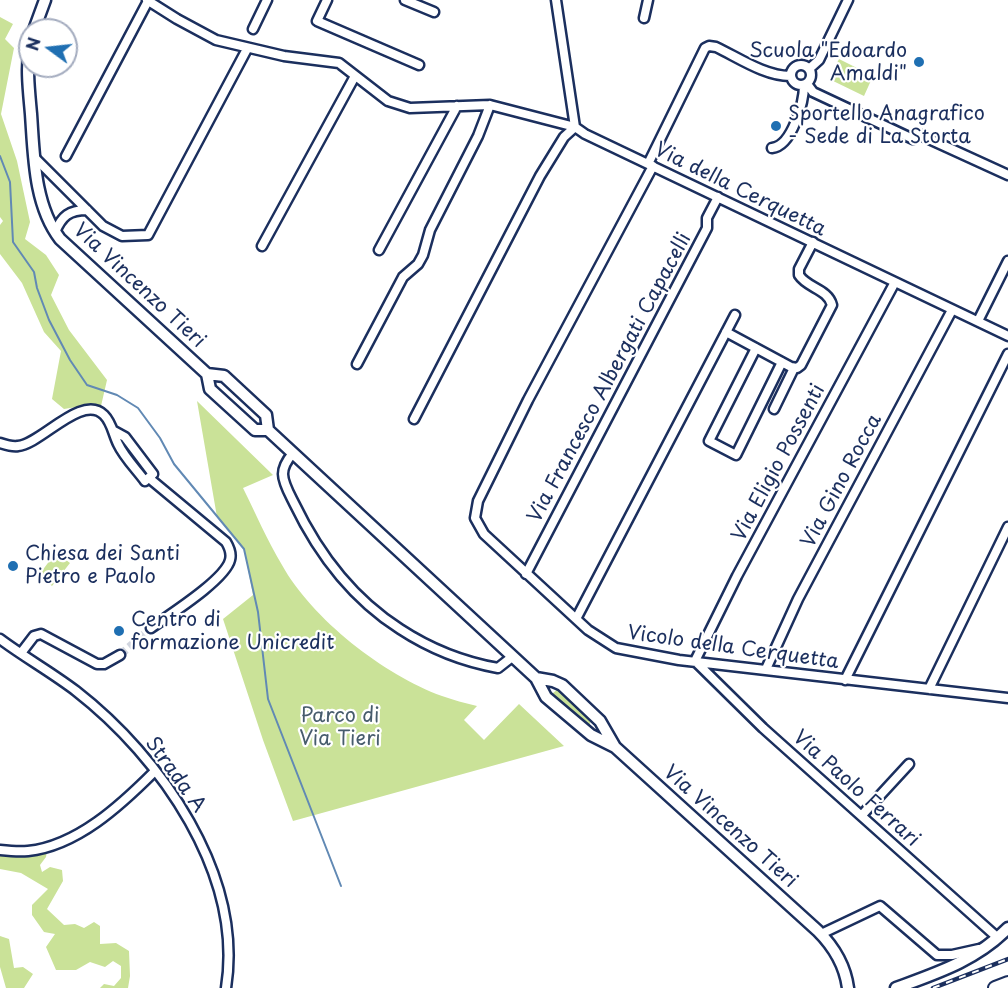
<!DOCTYPE html>
<style>
body{margin:0}
#map{position:relative;width:1008px;height:988px;overflow:hidden;background:#fff;font-family:"Playpen Sans",sans-serif}
canvas{display:block}
.north{position:absolute;left:18px;top:18px;width:60px;height:60px;box-sizing:border-box;background:#fff;border:2px solid #a4acbf;border-radius:50%;rotate:285deg;font-size:16px;font-weight:700;line-height:24px;text-align:center;color:#1b2f5e}
.north::after{content:'';display:block;margin:auto;width:21px;height:27px;background:#1f6fb2;clip-path:polygon(50% 0,100% 100%,50% 72%,0 100%)}
</style>
<div id="map">
<canvas width="1008" height="988"></canvas>
<div class="north">N</div>
</div>
<script>
const c = document.querySelector('canvas').getContext('2d');
c.lineJoin = 'round';
function fillPath(path, color) {
  c.fillStyle = color;
  c.fill(path, 'evenodd');
}
function strokePath(path, color, width, dash) {
  c.strokeStyle = color;
  c.lineWidth = width;
  c.lineCap = dash ? 'butt' : 'round';
  c.setLineDash(dash || []);
  c.stroke(path);
}
function write(font, color, halo, rows, align = 'center') {
  c.font = font + ' "Playpen Sans",sans-serif';
  c.lineWidth = 4.5;
  c.setLineDash([]);
  c.textBaseline = 'middle';
  c.strokeStyle = halo;
  c.fillStyle = color;
  for (const [text, x, y, turn = 0] of rows) {
    c.save();
    c.translate(x, y);
    c.rotate((+turn || 0) * Math.PI / 180);
    c.textAlign = isNaN(turn) ? turn : align;
    if (halo) c.strokeText(text, 0, 0);
    c.fillText(text, 0, 0);
    c.restore();
  }
}
fillPath(new Path2D(`
 M0,17L13,24L5,39L14,48L1,114L17,161L30,222L25,239L46,255L59,275L51,295L69,330L107,380L101,406L89,405L64,409L52,399L61,351L44,332L22,283L0,254V225L3,221L0,217Z
 M839,59L873,76L864,96L829,79Z
 M197,401L273,475L243,488C256,514 267,540 282,565C312,619 384,675 442,696C453,700 465,703 477,706L464,720L484,740L519,704L564,746L293,821L263,740L223,619L253,595L244,549L217,517Z
 M56,552L70,563L52,586L39,575Z
 M558,689L591,717L590,724L587,725L554,697L553,693Z
 M47,851L46,857L40,865L42,872L50,867L62,870L63,881L47,909L64,925L75,924L84,928L94,922L100,926V944L116,943L129,951L130,976L128,988H100L104,984L114,986L121,978V966L113,961L105,967L90,962L76,970H56L46,947L55,934L44,932L32,915V905L48,889L21,873L0,869V853L22,857Z
 M0,936L9,939L14,968L23,967L33,974L24,988H6L0,967Z`), '#cae298');
strokePath(new Path2D(`
 M0,156L10,182L13,242L34,272L37,288L49,320L70,360L87,385L117,395L138,408L160,438L174,464L244,549L258,612L268,699L341,886`), '#6189b4', 2);
strokePath(new Path2D(`
 M120,655L151,628`), '#d1d5df', 8, [8, 4]);
const minor = new Path2D(`
 M147,0L177,19L216,40L284,56L339,63L388,101L410,108L490,105L575,127
 M327,0L317,21L419,65
 M405,0L434,12
 M556,0L575,127L585,134L1008,336
 M644,18L648,0
 M253,29L267,0
 M791 75a10 10 0 1 1 20 0a10 10 0 1 1-20 0Z
 M809,69L819,60L848,0
 M807,84L813,92L913,139L916,133L1008,175
 M772,148C792,146 804,102 804,85
 M66,156L148,1
 M34,157L103,226L122,236L148,235L247,49
 M648,164L705,48L709,46L716,47C739,58 765,76 790,76
 M653,166L528,400L478,501L475,518L484,534L588,630L616,648L679,660L1008,698
 M55,232C62,216 69,210 87,210
 M262,246L355,76
 M379,250L457,106
 M978,321L1008,261
 M726,332L791,367L797,368L801,365L832,305C828,289 807,288 799,275V269L813,242
 M756,348L709,441L736,455L782,362
 M357,364L403,277L418,264L423,255L430,230L478,136L490,105
 M774,409L794,368
 M414,419L540,176L564,137L575,127
 M0,443C6,445 12,447 18,446C41,444 82,393 104,415C112,423 113,434 118,444C124,457 136,469 145,481L153,474L125,437L114,431
 M293,453C288,459 283,466 283,474C283,483 290,495 294,503C318,553 353,599 400,629C429,648 464,662 498,668L512,657
 M149,478L226,542C229,547 232,553 230,560C225,580 169,615 151,628
 M526,574L707,228V218L718,197
 M576,619L735,315
 M0,639C24,657 51,672 76,691C161,757 244,875 226,988
 M21,653L34,636L41,634L97,664H104L120,655
 M695,661L737,576L895,282
 M695,661L763,728L998,938
 M766,669L798,599L952,310
 M845,680L1008,354
 M929,689L1008,527
 M862,815L909,764
 M0,850C9,851 19,852 28,851C77,846 121,805 154,772
 M821,934L880,906L937,955H952L979,949`);
const tertiary = new Path2D(`
 M34,30L45,0
 M30,45C26,68 29,91 31,114C34,156 34,205 60,239L207,374L210,389L255,430H268
 M207,374L224,376L266,415L268,430L536,678L546,697L591,735L615,747L818,931C834,947 845,965 848,988
 M536,678L553,681L562,685L600,721L615,747
 M896,988C937,973 977,960 1008,928`);
const secondary = new Path2D(`
 M995,988L1008,983`);
strokePath(minor, '#1b2f5e', 13);
strokePath(tertiary, '#1b2f5e', 15);
strokePath(secondary, '#1b2f5e', 16);
strokePath(minor, '#fff', 8);
strokePath(tertiary, '#fff', 10);
strokePath(secondary, '#fff', 12);
const rail = new Path2D(`
 M933,988L1008,959`);
strokePath(rail, '#1b2f5e', 4.5);
strokePath(rail, '#fff', 2, [7]);
for (const [x, y, r, color] of [
 [919,62,6,"#1f6fb2"],
 [776,126,6,"#1f6fb2"],
 [13,566,6,"#1f6fb2"],
 [119,631,6,"#1f6fb2"]
]) {
  const dot = new Path2D();
  dot.arc(x, y, r, 0, 2 * Math.PI);
  c.fillStyle = color;
  c.fill(dot);
  strokePath(dot, '#fff', 2);
}
write('20px', '#1b2f5e', '#fff', [
 ["Scuola \"Edoardo",907,51,"right"],
 ["Amaldi\"",907,74,"right"],
 ["Sportello Anagrafico",788,114],
 ["- Sede di La Storta",788,137],
 ["Chiesa dei Santi",25,554],
 ["Pietro e Paolo",25,577],
 ["Centro di",131,620],
 ["formazione Unicredit",131,643]
], 'left');
write('20px', '#1b2f5e', '#fff', [
 ["Via della Cerquetta",740,190,26],
 ["Via Vincenzo Tieri",139,286,43],
 ["Via Francesco Albergati Capacelli",610,378,-62],
 ["Via Eligio Possenti",779,463,-62],
 ["Via Gino Rocca",842,481,-62],
 ["Vicolo della Cerquetta",733,648,8],
 ["Strada A",175,775,54],
 ["Via Paolo Ferrari",856,789,42],
 ["Via Vincenzo Tieri",730,827,42]
]);
write('20px', '#475c6c', '#fff', [
 ["Parco di",340,716],
 ["Via Tieri",340,739]
]);
</script>
